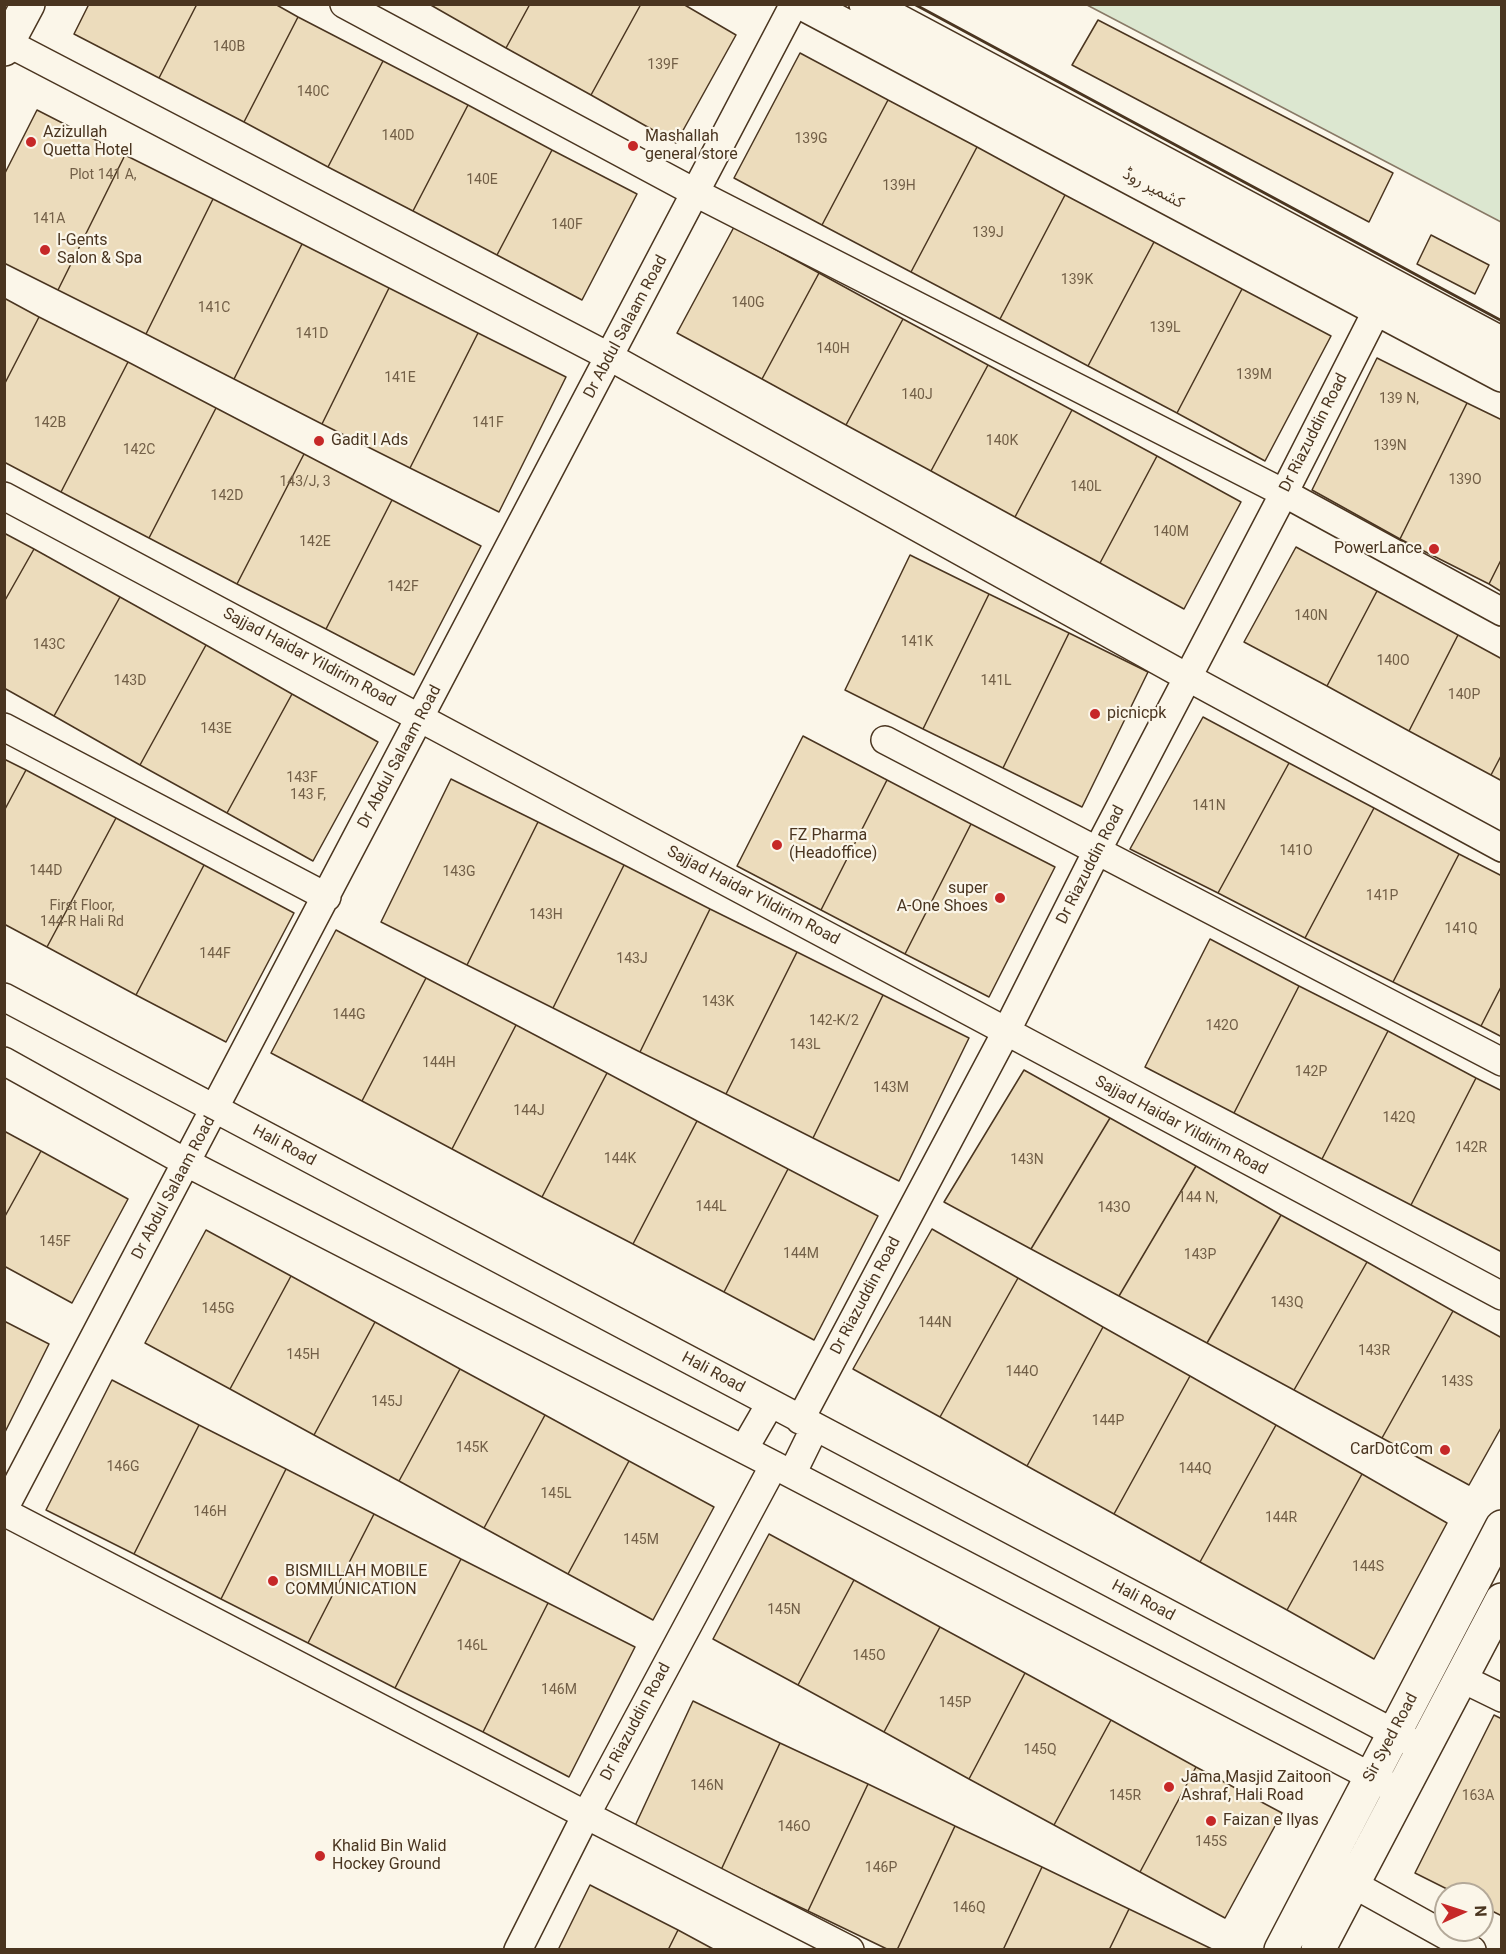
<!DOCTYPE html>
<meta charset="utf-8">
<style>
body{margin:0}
#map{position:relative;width:1506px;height:1954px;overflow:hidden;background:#fbf6e9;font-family:Roboto,sans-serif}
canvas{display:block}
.frame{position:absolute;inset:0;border:6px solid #4a3520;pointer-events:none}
.north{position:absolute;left:1434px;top:1882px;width:60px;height:60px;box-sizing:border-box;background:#fbf6e9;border:2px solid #b4a999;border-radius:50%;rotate:87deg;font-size:16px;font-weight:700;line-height:24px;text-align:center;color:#4a3520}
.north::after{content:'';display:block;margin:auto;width:21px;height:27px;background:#c62828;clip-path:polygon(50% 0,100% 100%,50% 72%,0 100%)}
</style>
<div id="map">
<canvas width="1506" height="1954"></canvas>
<div class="frame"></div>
<div class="north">N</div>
</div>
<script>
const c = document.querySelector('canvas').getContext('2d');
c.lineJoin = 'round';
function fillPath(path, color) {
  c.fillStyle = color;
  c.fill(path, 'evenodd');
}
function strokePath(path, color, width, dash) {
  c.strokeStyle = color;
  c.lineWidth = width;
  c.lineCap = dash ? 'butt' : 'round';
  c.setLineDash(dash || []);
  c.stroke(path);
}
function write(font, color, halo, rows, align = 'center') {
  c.font = font + ' Roboto,"Noto Sans Arabic",sans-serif';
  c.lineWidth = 4.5;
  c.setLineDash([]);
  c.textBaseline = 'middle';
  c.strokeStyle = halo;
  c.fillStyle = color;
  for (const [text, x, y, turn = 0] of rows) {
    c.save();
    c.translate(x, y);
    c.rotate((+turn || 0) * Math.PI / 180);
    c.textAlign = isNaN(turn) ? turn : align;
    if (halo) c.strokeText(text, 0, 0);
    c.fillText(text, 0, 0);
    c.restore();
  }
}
const green = new Path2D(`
 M1087,5H1501V222Z`);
fillPath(green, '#dce7d0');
strokePath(green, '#887966', 1.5);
const building = new Path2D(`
 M89,4H197L159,78L74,34Z
 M197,4H275L298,17L244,122L159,78Z
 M429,4H530L506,48Z
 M530,4H641L591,95L506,48Z
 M641,4H683L736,35L676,143L591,95Z
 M298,17L383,61L328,167L244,122Z
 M1098,20L1393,173L1369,222L1072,65Z
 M800,53L888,100L822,225L734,178Z
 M383,61L468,105L413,211L328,167Z
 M888,100L977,147L911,272L822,225Z
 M468,105L552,150L497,255L413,211Z
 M37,110L125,155L58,290L4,263V175Z
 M977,147L1065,195L1000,319L911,272Z
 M552,150L637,194L582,300L497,255Z
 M125,155L213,199L146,334L58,290Z
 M1065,195L1154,242L1088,366L1000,319Z
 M213,199L302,244L234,379L146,334Z
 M734,227L819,273L762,379L677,333Z
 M1431,235L1489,265L1475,294L1417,264Z
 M1154,242L1242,289L1177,413L1088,366Z
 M302,244L389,288L322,424L234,379Z
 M819,273L903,319L846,425L762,379Z
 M389,288L478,333L410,468L322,424Z
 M1242,289L1331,336L1265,461L1177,413Z
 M4,298L39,317L4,385Z
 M39,317L128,362L61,492L4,462V385Z
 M903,319L988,365L931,471L846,425Z
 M478,333L566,377L499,512L410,468Z
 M1377,358L1467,403L1400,539L1312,490Z
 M128,362L216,408L149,538L61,492Z
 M988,365L1072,410L1015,517L931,471Z
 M1467,403L1502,420V558L1489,584L1400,539Z
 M216,408L304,454L237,584L149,538Z
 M1072,410L1157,456L1100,563L1015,517Z
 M304,454L392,500L326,629L237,584Z
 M1157,456L1241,502L1184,609L1100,563Z
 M392,500L481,546L414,675L326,629Z
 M4,533L34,549L4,602Z
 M1296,547L1377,591L1327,686L1244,642Z
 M34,549L120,597L54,716L4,688V602Z
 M910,555L989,594L923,729L845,690Z
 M1502,558V592L1489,584Z
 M1377,591L1458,635L1409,731L1327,686Z
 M989,594L1069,633L1003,768L923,729Z
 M120,597L206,645L140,765L54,716Z
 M1069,633L1148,672L1082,807L1003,768Z
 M1458,635L1502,659V754L1491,775L1409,731Z
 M206,645L292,694L227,813L140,765Z
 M292,694L378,742L313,861L227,813Z
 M1203,717L1289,763L1218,893L1130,849Z
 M803,736L887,780L821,910L737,866Z
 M1502,754V781L1491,775Z
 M4,759L26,770L4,811Z
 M1289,763L1374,808L1305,938L1218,893Z
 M26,770L116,818L47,947L4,924V811Z
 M451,779L538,822L467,965L381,922Z
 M887,780L971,824L905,954L821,910Z
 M1374,808L1459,854L1393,982L1305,938Z
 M116,818L204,865L136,995L47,947Z
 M538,822L624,865L553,1008L467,965Z
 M971,824L1055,867L989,997L905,954Z
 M1459,854L1502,876V985L1481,1026L1393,982Z
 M204,865L294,913L226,1042L136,995Z
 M624,865L710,909L640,1052L553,1008Z
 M710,909L797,952L726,1094L640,1052Z
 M336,930L426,978L362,1101L271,1053Z
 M1210,939L1299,986L1234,1113L1145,1067Z
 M797,952L883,995L813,1138L726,1094Z
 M426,978L516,1025L452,1149L362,1101Z
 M1502,985V1037L1481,1026Z
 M1299,986L1388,1031L1322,1159L1234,1113Z
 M883,995L969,1038L899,1181L813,1138Z
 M516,1025L607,1073L542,1197L452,1149Z
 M1388,1031L1476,1078L1411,1205L1322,1159Z
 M1024,1070L1110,1118L1031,1249L944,1202Z
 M607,1073L697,1121L633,1244L542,1197Z
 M1476,1078L1502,1091V1248L1500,1251L1411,1205Z
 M1110,1118L1196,1166L1119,1296L1031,1249Z
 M697,1121L788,1169L724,1292L633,1244Z
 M4,1131L41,1151L4,1218Z
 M41,1151L128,1199L72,1303L4,1266V1218Z
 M1196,1166L1281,1215L1207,1343L1119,1296Z
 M788,1169L878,1216L814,1340L724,1292Z
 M1281,1215L1367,1262L1294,1390L1207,1343Z
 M932,1229L1018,1278L940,1417L853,1369Z
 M206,1230L291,1276L230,1389L145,1343Z
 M1367,1262L1453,1311L1382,1438L1294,1390Z
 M291,1276L375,1322L314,1435L230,1389Z
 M1018,1278L1103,1327L1027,1466L940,1417Z
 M1453,1311L1502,1338V1426L1469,1485L1382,1438Z
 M4,1321L49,1344L4,1434Z
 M375,1322L460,1369L399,1481L314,1435Z
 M1103,1327L1190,1376L1114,1514L1027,1466Z
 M460,1369L545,1415L484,1528L399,1481Z
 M1190,1376L1276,1425L1200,1562L1114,1514Z
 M112,1380L199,1425L134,1554L46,1510Z
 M545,1415L629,1461L568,1574L484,1528Z
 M199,1425L286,1469L221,1599L134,1554Z
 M1276,1425L1362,1474L1287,1610L1200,1562Z
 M629,1461L714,1507L653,1620L568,1574Z
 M286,1469L374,1514L308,1643L221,1599Z
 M1362,1474L1447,1523L1374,1659L1287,1610Z
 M374,1514L461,1559L395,1688L308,1643Z
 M769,1534L854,1580L798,1685L713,1639Z
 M461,1559L548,1603L483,1732L395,1688Z
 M854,1580L940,1627L884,1732L798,1685Z
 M548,1603L635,1647L569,1777L483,1732Z
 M940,1627L1025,1673L969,1779L884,1732Z
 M1025,1673L1111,1720L1054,1825L969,1779Z
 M693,1701L780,1743L721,1870L634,1828Z
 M1494,1715L1502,1719V1916L1482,1906V1894H1457L1415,1873Z
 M1111,1720L1196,1767L1140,1872L1054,1825Z
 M780,1743L868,1784L808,1911L721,1870Z
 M1196,1767L1282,1813L1225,1918L1140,1872Z
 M868,1784L955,1826L897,1950H889L808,1911Z
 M955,1826L1042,1867L1003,1950H897Z
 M1042,1867L1129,1909L1109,1950H1003Z
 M590,1885L678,1930L668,1950H558Z
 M1129,1909L1214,1950H1109Z
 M678,1930L715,1950H668Z`);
fillPath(building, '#ecdcbc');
strokePath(building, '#4a3520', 1.5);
const street = new Path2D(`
 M344,4L696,193L1284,493L1502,612
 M8,43L610,357L1187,677L1502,848
 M4,496C504,761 1002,1030 1502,1296
 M4,727L327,897
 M885,740L1502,1062
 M4,997L1411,1742
 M4,1061L187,1163L774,1465L1389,1786
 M800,1420L1006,1032L1097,851L1284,493L1378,308
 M744,1449L770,1404
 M792,1474L815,1427
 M4,1509L794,4
 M4,1512L586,1815L850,1950
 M1461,1678L1502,1698
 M1353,1884L1472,1950
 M518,1950L586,1815L774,1465`);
const secondary = new Path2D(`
 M804,4L1502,375
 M866,4L1502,344
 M4,49L28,4
 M1281,1950L1502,1527
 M1318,1950L1502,1600`);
strokePath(street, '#4a3520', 30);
strokePath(secondary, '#4a3520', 36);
strokePath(street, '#fbf6e9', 27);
strokePath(secondary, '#fbf6e9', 33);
strokePath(new Path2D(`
 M914,4L1502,321`), '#4a3520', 3);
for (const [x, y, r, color] of [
 [31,142,6,"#c62828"],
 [633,146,6,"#c62828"],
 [45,250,6,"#c62828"],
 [319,441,6,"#c62828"],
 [1434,549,6,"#c62828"],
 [1095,714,6,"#c62828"],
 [777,845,6,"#c62828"],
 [1000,898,6,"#c62828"],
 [1445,1450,6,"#c62828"],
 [273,1581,6,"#c62828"],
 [1169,1787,6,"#c62828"],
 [1211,1821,6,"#c62828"],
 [320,1856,6,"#c62828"]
]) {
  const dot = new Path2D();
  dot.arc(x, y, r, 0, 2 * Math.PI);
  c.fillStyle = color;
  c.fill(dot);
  strokePath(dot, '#fbf6e9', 2);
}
write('14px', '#725f47', null, [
 ["140B",229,47],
 ["139F",663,65],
 ["140C",313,92],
 ["140D",398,136],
 ["139G",811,139],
 ["Plot 141 A,",103,175],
 ["140E",482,180],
 ["139H",899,186],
 ["141A",49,219],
 ["140F",567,225],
 ["139J",988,233],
 ["139K",1077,280],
 ["140G",748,303],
 ["141C",214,308],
 ["139L",1165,328],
 ["141D",312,334],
 ["140H",833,349],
 ["139M",1254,375],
 ["141E",400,378],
 ["140J",917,395],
 ["139 N,",1399,399],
 ["142B",50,423],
 ["141F",488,423],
 ["140K",1002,441],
 ["139N",1390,446],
 ["142C",139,450],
 ["139O",1465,480],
 ["143/J, 3",305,482],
 ["140L",1086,487],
 ["142D",227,496],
 ["140M",1171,532],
 ["142E",315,542],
 ["142F",403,587],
 ["140N",1311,616],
 ["141K",917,642],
 ["143C",49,645],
 ["140O",1393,661],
 ["143D",130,681],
 ["141L",996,681],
 ["140P",1464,695],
 ["143E",216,729],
 ["143F",302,778],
 ["143 F,",308,795],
 ["141N",1209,806],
 ["141O",1296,851],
 ["144D",46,871],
 ["143G",459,872],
 ["141P",1382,896],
 ["First Floor,",82,906],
 ["144-R Hali Rd",82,922],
 ["143H",546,915],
 ["141Q",1461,929],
 ["144F",215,954],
 ["143J",632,959],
 ["143K",718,1002],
 ["144G",349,1015],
 ["142-K/2",834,1021],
 ["142O",1222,1026],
 ["143L",805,1045],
 ["144H",439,1063],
 ["142P",1311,1072],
 ["143M",891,1088],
 ["144J",529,1111],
 ["142Q",1399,1118],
 ["142R",1471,1148],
 ["144K",620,1159],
 ["143N",1027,1160],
 ["144 N,",1198,1198],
 ["144L",711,1207],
 ["143O",1114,1208],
 ["145F",55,1242],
 ["144M",801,1254],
 ["143P",1200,1255],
 ["143Q",1287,1303],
 ["145G",218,1309],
 ["144N",935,1323],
 ["143R",1374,1351],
 ["145H",303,1355],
 ["144O",1022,1372],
 ["143S",1457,1382],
 ["145J",387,1402],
 ["144P",1108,1421],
 ["145K",472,1448],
 ["146G",123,1467],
 ["144Q",1195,1469],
 ["145L",556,1494],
 ["146H",210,1512],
 ["144R",1281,1518],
 ["145M",641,1540],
 ["144S",1368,1567],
 ["145N",784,1610],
 ["146L",472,1646],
 ["145O",869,1656],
 ["146M",559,1690],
 ["145P",955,1703],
 ["145Q",1040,1750],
 ["146N",707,1786],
 ["145R",1125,1796],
 ["163A",1478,1796],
 ["146O",794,1827],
 ["145S",1211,1842],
 ["146P",881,1868],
 ["146Q",969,1908]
]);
write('16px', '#4a3520', '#fbf6e9', [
 ["Azizullah",43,133],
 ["Quetta Hotel",43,151],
 ["Mashallah",645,137],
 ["general store",645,155],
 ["I-Gents",57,241],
 ["Salon & Spa",57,259],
 ["Gadit l Ads",331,441],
 ["PowerLance",1422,549,"right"],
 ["picnicpk",1107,714],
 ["FZ Pharma",789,836],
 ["(Headoffice)",789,854],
 ["super",988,889,"right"],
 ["A-One Shoes",988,907,"right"],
 ["CarDotCom",1433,1450,"right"],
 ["BISMILLAH MOBILE",285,1572],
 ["COMMUNICATION",285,1590],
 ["Jama Masjid Zaitoon",1181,1778],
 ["Ashraf, Hali Road",1181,1796],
 ["Faizan e Ilyas",1223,1821],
 ["Khalid Bin Walid",332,1847],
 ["Hockey Ground",332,1865]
], 'left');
write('16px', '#4a3520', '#fbf6e9', [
 ["کشمیر روڈ",1153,189,28],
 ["Dr Abdul Salaam Road",626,327,-62],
 ["Dr Riazuddin Road",1314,433,-63],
 ["Sajjad Haidar Yildirim Road",309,658,28],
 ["Dr Abdul Salaam Road",400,757,-62],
 ["Dr Riazuddin Road",1091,865,-63],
 ["Sajjad Haidar Yildirim Road",753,896,28],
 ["Sajjad Haidar Yildirim Road",1181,1126,28],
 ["Hali Road",284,1146,28],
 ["Dr Abdul Salaam Road",174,1188,-62],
 ["Dr Riazuddin Road",866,1296,-62],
 ["Hali Road",713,1373,28],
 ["Hali Road",1143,1601,28],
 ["Dr Riazuddin Road",636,1722,-62],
 ["Sir Syed Road",1391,1738,-62]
]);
</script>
